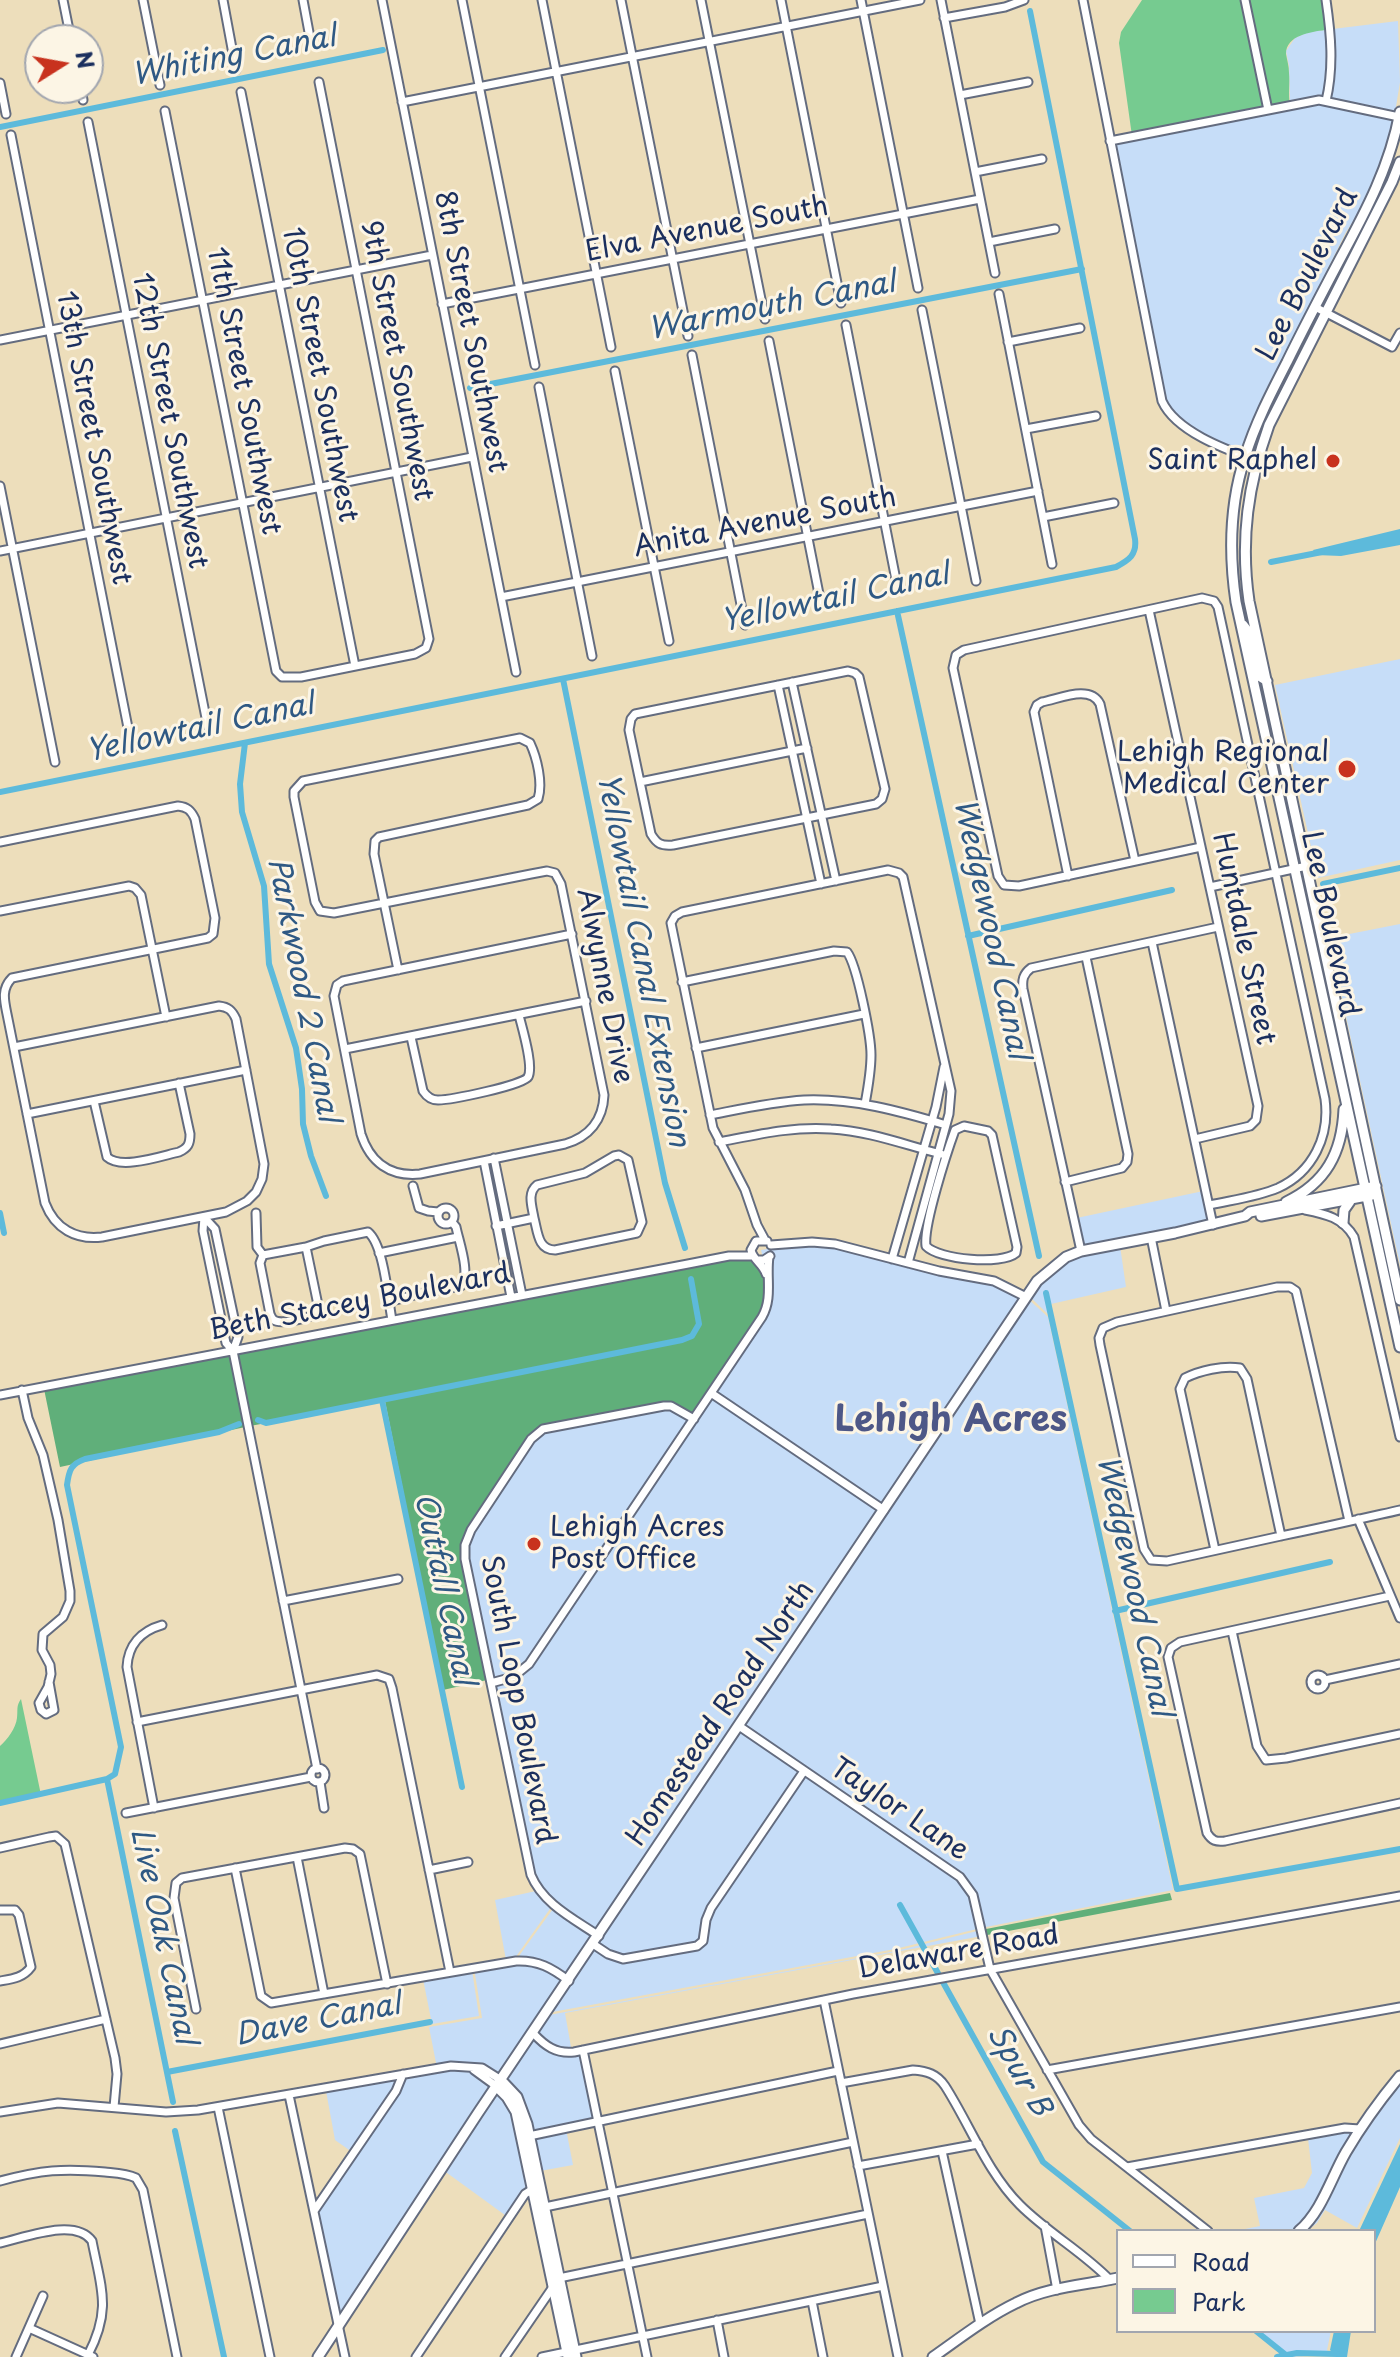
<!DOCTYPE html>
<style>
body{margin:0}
#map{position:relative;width:1400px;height:2357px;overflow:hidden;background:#eddebb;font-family:"Playpen Sans",sans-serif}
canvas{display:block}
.legend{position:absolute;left:1116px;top:2229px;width:260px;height:104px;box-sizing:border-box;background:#fcf5e5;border:2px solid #a2a6af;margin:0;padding:10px 14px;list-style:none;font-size:24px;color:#1b2f5e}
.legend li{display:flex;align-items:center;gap:16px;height:40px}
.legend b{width:40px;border:2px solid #a2a6af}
.north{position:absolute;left:24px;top:24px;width:80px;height:80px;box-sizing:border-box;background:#fcf5e5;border:2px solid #a2a6af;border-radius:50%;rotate:79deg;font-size:22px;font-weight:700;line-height:32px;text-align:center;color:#1b2f5e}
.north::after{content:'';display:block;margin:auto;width:28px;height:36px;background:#c8321e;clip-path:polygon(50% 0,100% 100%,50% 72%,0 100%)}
</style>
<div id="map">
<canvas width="1400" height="2357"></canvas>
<ul class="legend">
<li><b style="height:10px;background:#fff"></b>Road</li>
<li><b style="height:22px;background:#76cb90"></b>Park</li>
</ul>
<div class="north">N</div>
</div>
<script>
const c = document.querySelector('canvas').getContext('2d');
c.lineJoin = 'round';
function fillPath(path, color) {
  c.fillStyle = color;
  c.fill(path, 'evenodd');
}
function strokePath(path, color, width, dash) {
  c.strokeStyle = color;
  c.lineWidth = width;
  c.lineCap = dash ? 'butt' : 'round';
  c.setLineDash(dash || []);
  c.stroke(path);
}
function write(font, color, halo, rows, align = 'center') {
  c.font = font + ' "Playpen Sans",sans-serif';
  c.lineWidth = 6;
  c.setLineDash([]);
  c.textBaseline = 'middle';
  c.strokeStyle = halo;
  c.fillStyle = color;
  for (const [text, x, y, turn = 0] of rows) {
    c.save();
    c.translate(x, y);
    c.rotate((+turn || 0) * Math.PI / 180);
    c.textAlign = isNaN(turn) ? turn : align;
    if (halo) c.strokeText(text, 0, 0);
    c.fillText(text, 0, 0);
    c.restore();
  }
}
fillPath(new Path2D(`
 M1398,21L1400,82L1393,125L1384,156L1360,211L1346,232L1254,418L1239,456L1177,420L1164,406L1110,140L1290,104L1289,66L1286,51L1295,38L1308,32Z
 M1400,659V860L1318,878L1275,685Z
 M1400,924V1265L1329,938Z
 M1208,1190L1215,1221L1080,1248L1072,1219Z
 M812,1242L976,1277L1026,1297L1048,1317L1173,1890L981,1928L895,1949L547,2013L497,2086L507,2097L533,2189L509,2218L443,2170L338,2326L314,2211L403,2074L437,2068L429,2027L482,2018L474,1968L516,1960L555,1906L537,1888L465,1545L537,1433L657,1406L769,1284L761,1250Z
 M1120,1246L1126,1287L1051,1304L1097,1524L1095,1525L1051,1317L1030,1297L1040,1283L1068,1260L1082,1254Z
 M536,1891L552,1906L515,1958L506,1960L495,1900Z
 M981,1930L982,1936L565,2013L572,2053L586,2051L600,2122L566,2129L573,2165L540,2171L520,2096L505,2079L549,2015L896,1951Z
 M472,1970L479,2016L432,2024L423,1979Z
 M399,2078L394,2090L352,2152L335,2140L326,2091Z
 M1400,2081V2138L1357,2228L1325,2210L1317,2223L1307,2231H1303L1363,2130Z
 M1358,2127L1318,2202L1301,2226L1294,2231H1235L1260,2226L1254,2198L1304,2188L1312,2173L1308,2138Z
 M1253,2331H1331L1327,2350L1330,2355L1285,2357Z`), '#c6ddf8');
fillPath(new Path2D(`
 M1142,0H1323L1325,30C1311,32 1286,35 1286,54C1287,60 1289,66 1289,73C1290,84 1288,94 1290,105L1132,136L1119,43L1121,32Z
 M21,1699L41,1795L0,1805V1746C7,1740 16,1728 17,1718C18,1709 16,1706 21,1699Z`), '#76cb90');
fillPath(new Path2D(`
 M730,1259H751L761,1263L766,1284L763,1310L693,1416L672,1404L542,1427L468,1528L462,1544L487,1680L443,1690L385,1401L250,1426L60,1467L44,1389Z
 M1170,1893L1172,1900L982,1936L981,1930Z`), '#60af7a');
fillPath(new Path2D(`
 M1400,529V545L1341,556L1316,555L1313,550Z
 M1400,2144V2187L1374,2246V2231H1359Z
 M1334,2331H1351L1347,2357H1337L1330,2350Z`), '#5dbadb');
strokePath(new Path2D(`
 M0,127L383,50
 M470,388L1082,269
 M1271,562L1322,552
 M897,611L1039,1256
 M563,679L665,1183L685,1248
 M245,743L240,784L242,812L264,886L269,964L296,1048L302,1089L303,1124L311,1156L326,1196
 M0,792L1116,567C1129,560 1137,555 1135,539L1030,11
 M1323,884L1400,868
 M968,936L1172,890
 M0,1213L4,1233
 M1046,1293L1177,1889L1400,1849
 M382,1400L462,1787
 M258,1420L266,1423L682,1340L692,1336L699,1324L691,1279
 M1115,1611L1330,1562
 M107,1779L173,2102
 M0,1803L107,1779L115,1774L121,1747L67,1485C69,1470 71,1464 85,1459L219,1432L239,1424
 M900,1905L1043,2162L1130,2231
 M167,2072L430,2022
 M175,2131L224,2357
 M1256,2331L1286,2355
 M1277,2357L1297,2353L1337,2354`), '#5dbadb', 6);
const minor = new Path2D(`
 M63,0L71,40
 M143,0L160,85
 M223,0L236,70
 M303,0L311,43
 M382,0L516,672
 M462,0L535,365
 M542,0L611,347
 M621,0L688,336
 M701,0L765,319
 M781,0L841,303
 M861,0L918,288
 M941,0L995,273
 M1083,0L1162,401C1176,432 1227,450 1257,461
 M1245,0L1268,110
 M944,18L1005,7L1024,0
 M0,83L6,114
 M81,88L83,100
 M241,92L355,666
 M960,95L1028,82
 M1326,101C1334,67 1331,34 1326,0
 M402,102L920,0
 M165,111L275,666L276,671L282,677H301L415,654L426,648L429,639L319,82
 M88,122L208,728
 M11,135L132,748
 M1110,141L1319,100L1399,117
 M975,172L1042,159
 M989,242L1055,229
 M999,294L1052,564
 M442,304L980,199
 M1315,307L1392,347L1400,333
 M922,310L976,581
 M846,325L897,585
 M0,340L432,255
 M769,341L821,604
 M1008,342L1080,328
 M692,355L745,625
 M615,371L669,641
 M539,387L592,656
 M1026,429L1096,416
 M0,486L55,762
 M1043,517L1114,503
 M0,551L472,457
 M501,597L1038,491
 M1149,610L1258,1106L1256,1120L1250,1126L1195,1139
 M848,671L855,673L859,677L885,789L882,799L876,804L673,845C661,846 657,844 651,834L629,730L631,719L635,714Z
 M792,682L836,881
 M778,685L821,884
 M640,782L807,748
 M0,842L178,806C187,807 191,810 195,819L215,918L213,934L208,938L12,978C0,990 5,1003 8,1019L45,1203C55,1229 76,1240 102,1237L226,1212L247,1201L256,1192L262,1179L264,1164L236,1019C232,1010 228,1007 219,1006L14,1047
 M1201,847L1019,886L1004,885L998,876L953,668L956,655L964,650L1202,598L1214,601L1218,607L1325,1099C1330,1136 1313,1172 1278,1188C1257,1197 1232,1200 1210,1205
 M1068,876L1034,712L1037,705L1042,702C1059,699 1090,684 1100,704L1135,861
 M1210,887L1307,866
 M0,911L129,886L135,888L141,895L166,1017
 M1152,942L1213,1225
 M398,970L374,854L375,841L379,837L528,805L538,799C543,783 537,758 530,743L520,738L303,781L294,791V797L315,902L320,911L334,913L531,874L547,871L555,873L561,884L604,1095C603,1120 589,1137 565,1144L420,1174C390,1177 370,1162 361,1134L334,996L337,985L343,981L572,934
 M682,982L834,951L847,952C857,965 871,1036 871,1055C871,1072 868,1088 865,1104
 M411,1037L423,1091C427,1097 431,1100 438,1100C451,1100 524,1085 528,1077C534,1066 522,1028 519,1015
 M696,1048L864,1014
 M345,1049L586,1001
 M94,1101L107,1157C121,1170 161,1156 179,1152C188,1148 190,1144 190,1134L179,1083
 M27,1114L246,1070
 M710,1115C741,1109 772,1102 804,1100C852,1098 900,1111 946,1125
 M964,1126L988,1131L992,1135L1017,1247L1016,1253C1002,1265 939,1260 926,1246C923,1226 947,1152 955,1130Z
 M719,1142C756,1135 793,1126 831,1129C869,1131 905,1145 941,1154
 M494,1158L522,1295
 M484,1161L511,1297
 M1065,1182L1122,1168L1127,1162L1128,1154L1086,957
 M413,1186L419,1208L428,1211L438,1212
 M438 1216a8 8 0 1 1 16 0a8 8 0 1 1-16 0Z
 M1305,1210C1326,1214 1343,1218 1354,1237L1400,1437
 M256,1213L257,1247L263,1255
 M204,1217L203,1231L226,1343L233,1351L317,1769
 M204,1217L215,1229L238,1337L233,1351
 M496,1226L534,1218C532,1206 527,1193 537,1185L585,1173L614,1156L619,1155L628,1160L642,1222L637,1233L555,1250C538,1250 538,1233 534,1218
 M1151,1237L1166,1311
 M765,1240L757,1225L745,1190L713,1128L671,923L675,916L682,912L888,870L899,873L903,877L951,1091L949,1114L908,1263
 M771,1245L812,1242L835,1244L939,1271L994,1281L1026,1297
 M306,1247L318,1305C317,1308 317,1310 316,1312C312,1318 280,1325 274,1320C272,1319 271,1316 270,1314L260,1263L263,1255L306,1247L324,1241L368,1232C384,1245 388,1299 392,1320
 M1081,1251L1023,989C1022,980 1023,974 1031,968L1218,927
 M379,1253L458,1237
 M892,1259L936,1107L944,1067
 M758,1260H764L770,1256
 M766,1274C763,1264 753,1260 751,1250L756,1241H767
 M388,1302L426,1292L461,1286C471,1274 459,1242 456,1227L452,1222
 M22,1390L28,1418L43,1455L58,1520L70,1591V1601L63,1617L43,1634L42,1650L50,1665L51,1674L48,1687L39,1703L41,1710L46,1714L54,1710L49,1682
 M711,1393L884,1510
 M0,1395L688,1264L729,1256H753
 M1358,1519L1400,1618
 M1349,1521L1296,1291L1290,1287H1277L1117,1322L1103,1328L1099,1338L1100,1345L1144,1549L1151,1560L1167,1561L1281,1536C1321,1528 1360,1519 1400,1510
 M1215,1550L1180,1389L1185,1378C1199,1371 1223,1365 1240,1368L1247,1379L1281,1536
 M1390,1596L1180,1642L1171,1648L1168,1657L1207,1833C1212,1841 1216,1842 1225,1841L1400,1803
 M283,1601L398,1579
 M1232,1631L1257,1746L1266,1760L1286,1758L1400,1734
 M1311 1682a7 7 0 1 1 14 0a7 7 0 1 1-14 0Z
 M1325,1680L1400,1664
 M491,1683L513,1677L529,1664L762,1317C773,1298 766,1278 769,1257
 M137,1722L377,1675L389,1679L392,1688L450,1972
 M739,1726L960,1877L973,1895L990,1969L1079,2125L1091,2139L1208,2231
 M311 1775a7 7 0 1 1 14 0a7 7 0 1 1-14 0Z
 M320,1782L324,1808
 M154,1808L127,1667C128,1645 141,1631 162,1625
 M126,1813L311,1777
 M0,1848L49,1837L56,1836L65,1844L115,2058L117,2074L114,2107
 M297,1857L324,1994
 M235,1868L261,1996L271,2003L516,1961C538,1960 552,1968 569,1981
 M429,1870L468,1862
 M0,1910H15L19,1915L31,1967C23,1978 12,1979 0,1981
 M599,1936C574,1919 543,1904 531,1875L465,1559V1545L471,1530L531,1439L543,1429L664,1406H671L694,1419
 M593,1944L608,1954L623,1959L697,1946L703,1941L706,1920L711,1908L804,1771
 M824,2000L898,2357
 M196,2009L174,1898L176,1883L182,1878L345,1848L353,1849L360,1854L387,1984
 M533,2033C545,2046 556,2054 574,2052L853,1994L1400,1896
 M0,2044L106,2019
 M583,2050L647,2357
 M474,2070L496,2086
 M1047,2070L1400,2007
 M841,2083L913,2070C927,2071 937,2074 945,2086C970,2125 987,2172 1020,2205C1048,2233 1083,2252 1110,2280
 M289,2095L345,2357
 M218,2107L270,2357
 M0,2112L58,2103L166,2112L198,2110L451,2066L482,2068L501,2080
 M529,2136L838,2071
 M942,2151L980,2324
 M858,2166L978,2144
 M1127,2167L1345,2128L1360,2129
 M0,2181C41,2170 63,2168 105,2172C116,2173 126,2173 136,2178L143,2190L177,2357
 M545,2207L853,2142
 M314,2211L396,2091L403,2074
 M1045,2226L1057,2290
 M0,2243C24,2238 75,2217 92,2241C101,2288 112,2309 88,2355
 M559,2278L868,2214
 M812,2301L823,2357
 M717,2320L724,2357
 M29,2328L93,2357
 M16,2357L43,2296
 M416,2357L525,2194L533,2189
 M505,2357L553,2287
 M542,2357L883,2286`);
const major = new Path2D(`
 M1400,112C1390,166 1366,211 1340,259C1322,293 1304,327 1287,362C1271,393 1255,424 1245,457C1230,503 1229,555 1236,602L1400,1347
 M1400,162L1392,182L1269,425C1248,484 1240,539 1249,601L1400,1300
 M1243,625L1249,633L1259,676L1267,681
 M1286,1202C1326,1183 1342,1153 1344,1109
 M1261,1216L1372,1195
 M1343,1223L1344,1210L1351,1200
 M501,2080L517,2097L527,2124L576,2357
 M496,2086L507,2097L516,2112L568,2357
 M1299,2231C1322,2211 1331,2178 1346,2152C1362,2125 1380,2100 1400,2076
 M318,2357L478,2113L1037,1281L1066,1257L1081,1251L1175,1233L1245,1216L1250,1212L1376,1186
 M933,2357C960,2338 987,2317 1016,2303C1046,2287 1085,2285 1118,2278`);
strokePath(minor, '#646c7f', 11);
strokePath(major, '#646c7f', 13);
strokePath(minor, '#fff', 7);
strokePath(major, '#fff', 9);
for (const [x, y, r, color] of [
 [1333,461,8,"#c8321e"],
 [1347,769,10,"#c8321e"],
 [534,1544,8,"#c8321e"]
]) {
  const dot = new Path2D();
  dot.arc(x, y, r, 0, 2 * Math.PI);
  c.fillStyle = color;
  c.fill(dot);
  strokePath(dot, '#fcf5e5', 3);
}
write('28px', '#1b2f5e', '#fcf5e5', [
 ["Elva Avenue South",707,230,-11],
 ["Lee Boulevard",1308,275,-63],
 ["8th Street Southwest",470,332,79],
 ["9th Street Southwest",396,361,79],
 ["10th Street Southwest",319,375,79],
 ["11th Street Southwest",243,391,79],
 ["12th Street Southwest",169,421,79],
 ["13th Street Southwest",93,438,79],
 ["Anita Avenue South",765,523,-11],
 ["Lee Boulevard",1329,924,78],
 ["Huntdale Street",1243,939,78],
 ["Alwynne Drive",604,986,79],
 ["Beth Stacey Boulevard",360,1303,-11],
 ["South Loop Boulevard",517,1700,79],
 ["Homestead Road North",721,1714,-56],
 ["Taylor Lane",899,1810,34],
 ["Delaware Road",959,1953,-10]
]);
write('28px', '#1b2f5e', '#fcf5e5', [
 ["Saint Raphel",1317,461],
 ["Lehigh Regional",1329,753],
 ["Medical Center",1329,785],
 ["Lehigh Acres",550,1528,"left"],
 ["Post Office",550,1560,"left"]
], 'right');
write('italic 30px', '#2f5984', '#fcf5e5', [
 ["Whiting Canal",234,57,-11],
 ["Warmouth Canal",772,307,-11],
 ["Yellowtail Canal",835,599,-12],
 ["Yellowtail Canal",200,729,-12],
 ["Wedgewood Canal",990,929,78],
 ["Yellowtail Canal Extension",642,960,79],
 ["Parkwood 2 Canal",302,990,79],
 ["Wedgewood Canal",1133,1586,78],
 ["Outfall Canal",443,1589,78],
 ["Live Oak Canal",162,1936,78],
 ["Dave Canal",318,2021,-11],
 ["Spur B",1018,2071,61]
]);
write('bold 36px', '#4d5787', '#fcf5e5', [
 ["Lehigh Acres",951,1421]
]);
</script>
